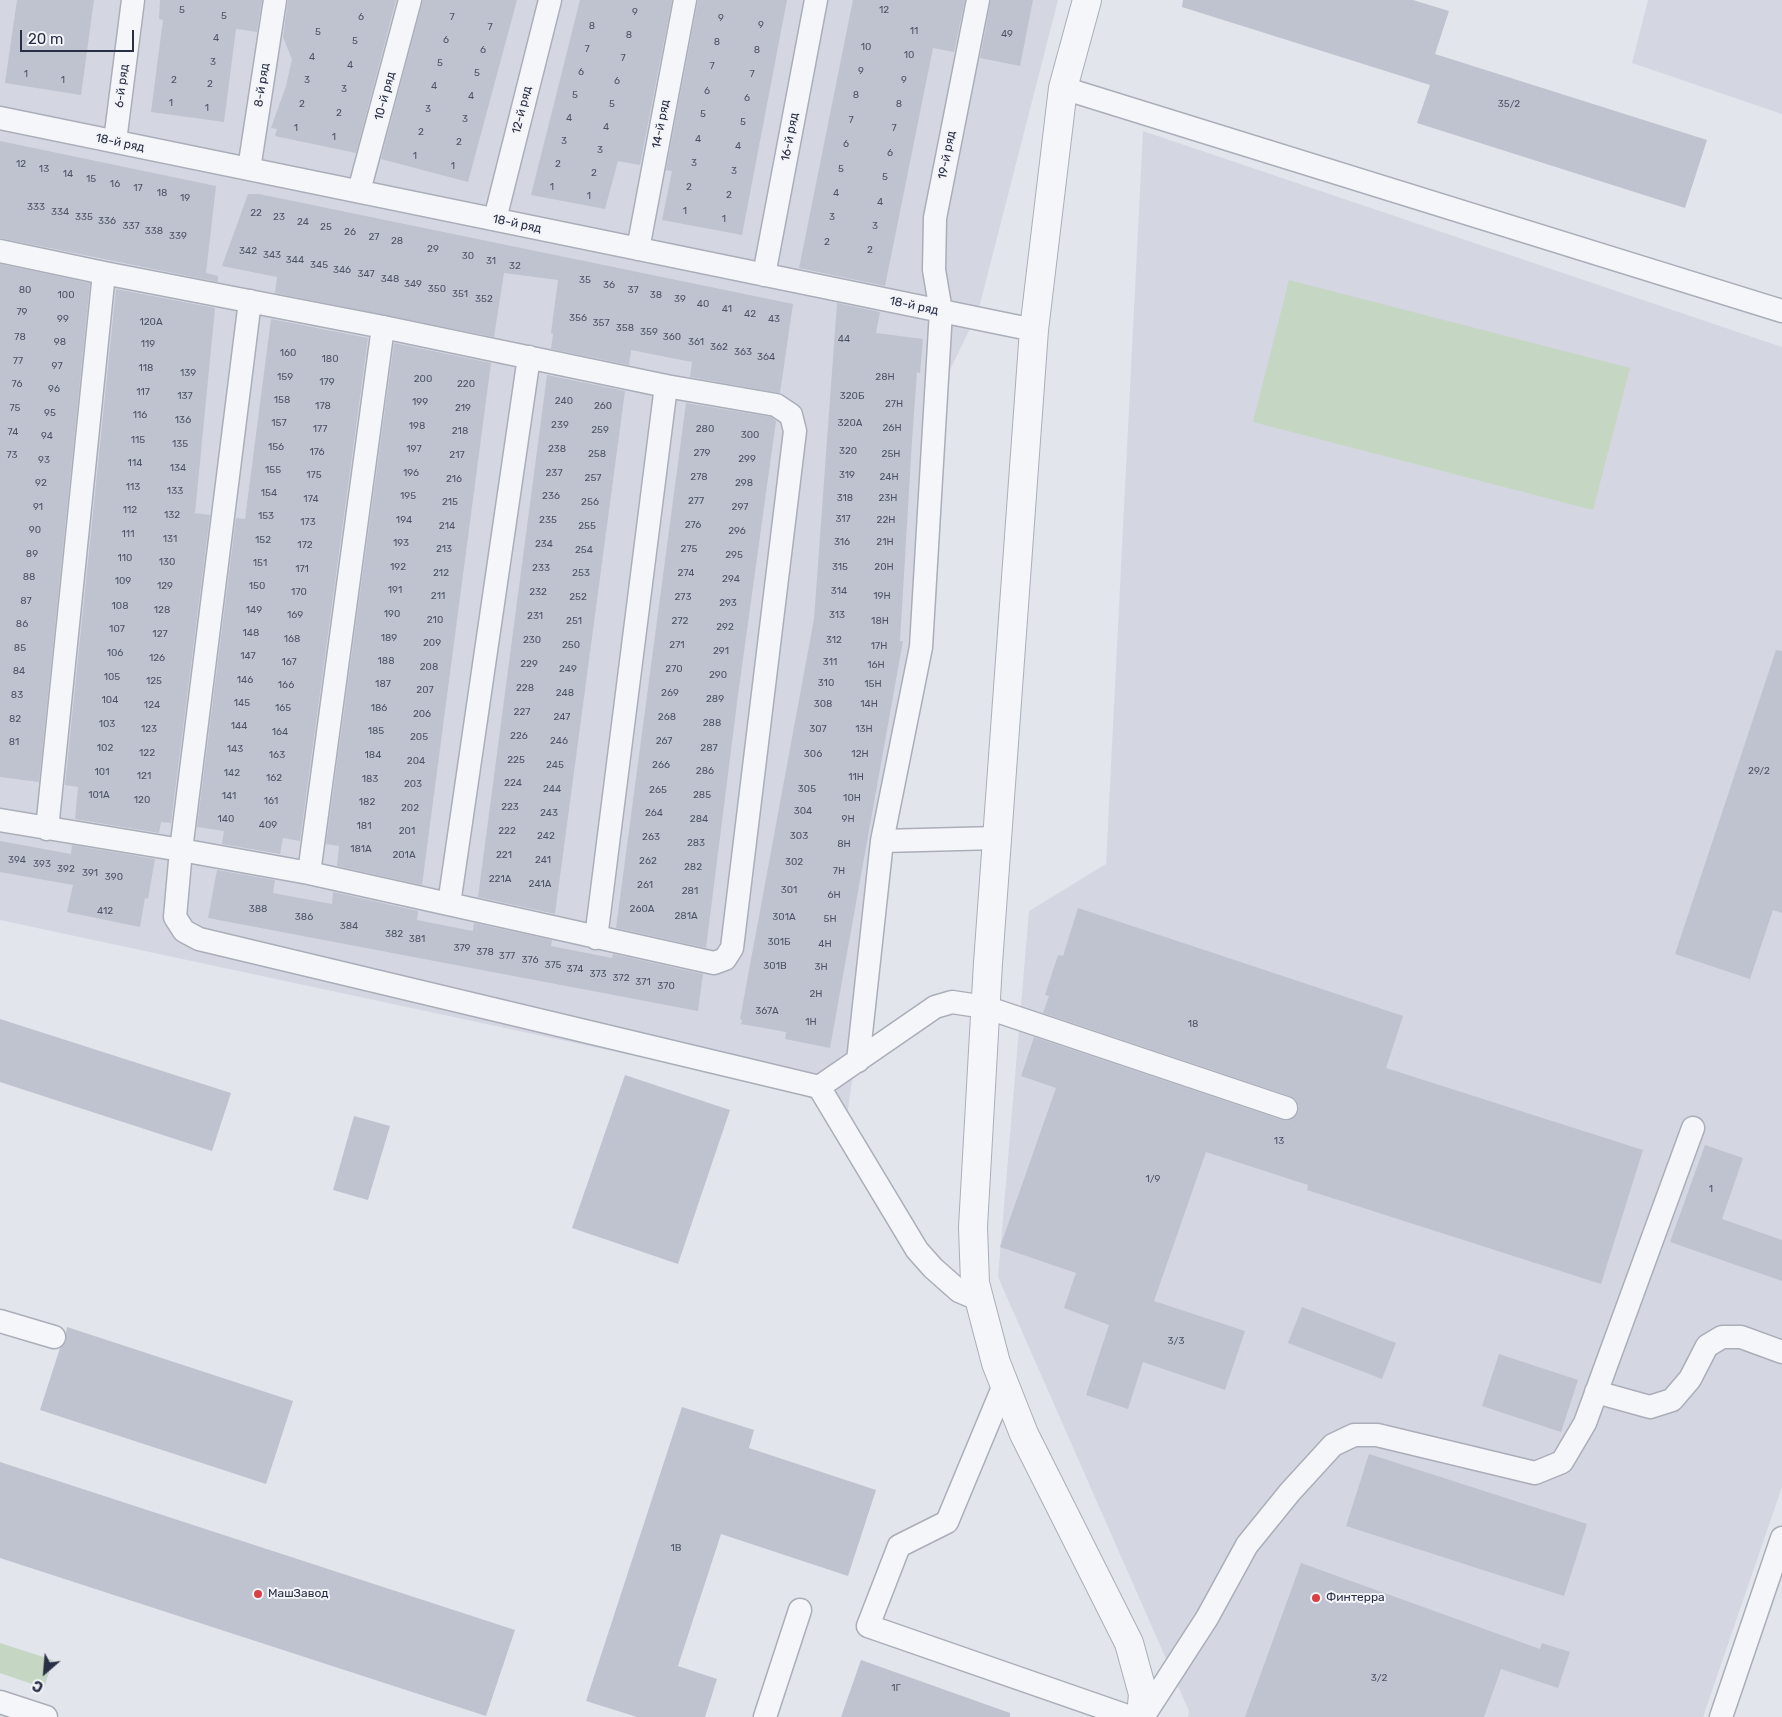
<!DOCTYPE html>
<meta charset="utf-8">
<style>
body{margin:0}
#map{position:relative;width:1782px;height:1717px;overflow:hidden;background:#e2e5eb;font-family:Rubik,sans-serif}
canvas{display:block}
.north{position:absolute;left:20px;top:1647px;width:50px;height:50px;-webkit-text-stroke:4px #f2f4f8;paint-order:stroke;rotate:207deg;font-size:14px;font-weight:700;line-height:20px;text-align:center;color:#292f45}
.north::after{content:'';display:block;margin:auto;width:18px;height:22px;background:#292f45;clip-path:polygon(50% 0,100% 100%,50% 72%,0 100%)}
.scale{position:absolute;left:20px;top:30px;width:114px;height:22px;box-sizing:border-box;border:2px solid #292f45;border-top:0;padding-left:6px;font-size:15px;line-height:18px;white-space:nowrap;color:#292f45;-webkit-text-stroke:4px #f2f4f8;paint-order:stroke}
</style>
<div id="map">
<canvas width="1782" height="1717"></canvas>
<div class="north">С</div>
<div class="scale">20 m</div>
</div>
<script>
const c = document.querySelector('canvas').getContext('2d');
c.lineJoin = 'round';
function fillPath(path, color) {
  c.fillStyle = color;
  c.fill(path, 'evenodd');
}
function strokePath(path, color, width, dash) {
  c.strokeStyle = color;
  c.lineWidth = width;
  c.lineCap = dash ? 'butt' : 'round';
  c.setLineDash(dash || []);
  c.stroke(path);
}
function write(font, color, halo, rows, align = 'center') {
  c.font = font + ' Rubik,sans-serif';
  c.lineWidth = 4;
  c.setLineDash([]);
  c.textBaseline = 'middle';
  c.strokeStyle = halo;
  c.fillStyle = color;
  for (const [text, x, y, turn = 0] of rows) {
    c.save();
    c.translate(x, y);
    c.rotate((+turn || 0) * Math.PI / 180);
    c.textAlign = isNaN(turn) ? turn : align;
    if (halo) c.strokeText(text, 0, 0);
    c.fillText(text, 0, 0);
    c.restore();
  }
}
fillPath(new Path2D(`
 M0,0H1058L978,312L949,372L848,1110L762,1083L0,920Z
 M1648,0H1782V114L1632,63Z
 M1143,131L1782,347V1487L1703,1717H1188L1189,1711L998,1277L1029,911L1106,864Z`), '#d4d7e1');
fillPath(new Path2D(`
 M1289,280L1630,368L1593,510L1253,422Z
 M0,1643L53,1660L44,1688L0,1673Z`), '#c5d6c3');
fillPath(new Path2D(`
 M17,0H94L81,95L5,83Z
 M160,0H262L257,32L236,29L224,122L151,112L163,20L159,19Z
 M288,0H396L356,153L275,136L277,129L271,128L286,86L292,59L283,37Z
 M423,0H517L468,182L381,159Z
 M580,0H672L640,165L618,161L605,209L531,195Z
 M698,0H787L742,235L662,220L672,171L666,170Z
 M853,0H965L954,52L933,48L885,286L799,268Z
 M991,0H1033L1020,66L980,58Z
 M1183,0H1413L1449,11L1435,54L1707,140L1685,208L1417,123L1430,85L1182,7Z
 M0,141L216,186L206,273L218,276V282L0,238Z
 M248,194H259L793,304L780,393L690,377L692,362L631,350L629,365L551,349L553,334L551,333L558,280L504,273L494,337L275,293L277,277L222,266Z
 M0,264L90,283L39,782L0,777Z
 M116,289L215,308L195,513L210,515L171,823L161,822L159,833L75,819L78,787L65,785Z
 M837,303L880,312L876,333L923,339L920,373L917,372L912,441L900,641H903L830,1048L785,1039L786,1032L741,1024L742,1020L740,1019L814,619Z
 M271,319L368,338L300,841L283,838L280,854L222,844L224,831L197,827L236,518L245,519Z
 M394,343L491,363L422,885L337,866L339,846L326,844Z
 M547,375L625,391L555,914L478,897Z
 M686,403L771,417L776,421L738,695L706,948L616,928Z
 M1776,650L1782,651V913L1773,910L1750,979L1675,954Z
 M0,841L71,854L72,845L155,859L148,899L145,898L140,927L67,912L73,885L0,872Z
 M217,870L275,880L273,893L332,904L333,892L418,911L417,920L473,931L474,923L552,940L551,946L612,958L613,954L703,974L698,1011L208,918Z
 M1078,908L1403,1016L1386,1068L1643,1150L1601,1284L1307,1190L1308,1185L1206,1152L1154,1301L1245,1331L1225,1390L1143,1362L1128,1409L1086,1395L1109,1325L1064,1308L1076,1273L1000,1247L1056,1088L1021,1076L1034,1037L1282,1120L1288,1121L1294,1118L1298,1113L1299,1106L1296,1100L1290,1096L1043,1013L1049,996L1045,995L1058,955L1063,956Z
 M0,1019L231,1093L212,1151L0,1082Z
 M625,1075L730,1110L678,1264L572,1228Z
 M354,1116L390,1126L368,1200L333,1190Z
 M1705,1145L1743,1158L1722,1219L1782,1240V1281L1670,1242Z
 M1302,1307L1396,1343L1382,1379L1288,1343Z
 M67,1327L293,1401L266,1484L40,1410L60,1348L66,1341V1332Z
 M1499,1354L1578,1380L1561,1432L1482,1406Z
 M682,1407L754,1430L749,1448L876,1490L848,1576L721,1534L678,1666L717,1679L705,1717H637L586,1701Z
 M1369,1454L1587,1524L1564,1596L1346,1526Z
 M0,1462L515,1630L486,1716L0,1558Z
 M1301,1563L1540,1649L1542,1643L1570,1652L1558,1688L1501,1669L1484,1717H1245Z
 M861,1660L1010,1713V1717H841Z`), '#bfc3cf');
const lane = new Path2D(`
 M1063,88L1782,311
 M0,118L1034,330
 M115,141L133,0
 M249,169L275,0
 M359,191L410,0
 M495,219L550,0
 M638,249L685,0
 M0,251L104,273L383,327L666,386L776,405L791,415L795,431L732,948L725,959L714,963L309,873L181,850L0,820
 M764,275L816,0
 M250,301L181,850L175,917L184,931L199,939L819,1087L917,1250L933,1268L959,1291L978,1299
 M47,829L104,273
 M882,841L997,838
 M309,873L383,327
 M449,904L529,357
 M596,938L666,386
 M858,1061L882,841L921,647L941,311L934,270L935,218L978,0
 M819,1087L935,1007L952,1002L985,1007L1286,1108
 M0,1321L54,1337
 M1004,1385L947,1522L899,1546L868,1626L1130,1717
 M1596,1392L1650,1407L1672,1400L1690,1379L1707,1346L1722,1337H1741L1782,1352
 M0,1702L46,1717
 M765,1717L800,1610
 M1143,1717L1207,1618L1247,1545L1290,1492L1333,1445L1354,1435H1377L1535,1473L1562,1462L1585,1423L1693,1128
 M1721,1717L1782,1538`);
const street = new Path2D(`
 M1087,0L1063,88L1034,330L988,963L973,1227L975,1283L996,1363L1024,1434L1129,1643L1143,1694L1141,1717`);
strokePath(lane, '#aaaeb9', 25);
strokePath(street, '#aaaeb9', 30);
strokePath(lane, '#f5f6f9', 22);
strokePath(street, '#f5f6f9', 28);
for (const [x, y, r, color] of [
 [258,1594,5,"#d84043"],
 [1316,1598,5,"#d84043"]
]) {
  const dot = new Path2D();
  dot.arc(x, y, r, 0, 2 * Math.PI);
  c.fillStyle = color;
  c.fill(dot);
  strokePath(dot, '#f2f4f8', 2);
}
write('10px', '#4e5468', null, [
 ["5",182,10],
 ["12",884,10],
 ["9",635,12],
 ["5",224,16],
 ["6",361,17],
 ["7",452,17],
 ["9",721,18],
 ["9",761,25],
 ["8",592,26],
 ["7",490,27],
 ["11",914,31],
 ["5",318,32],
 ["49",1007,34],
 ["8",629,35],
 ["4",216,38],
 ["6",446,40],
 ["5",355,41],
 ["8",717,42],
 ["10",866,47],
 ["7",587,49],
 ["6",483,50],
 ["8",757,50],
 ["10",909,55],
 ["4",312,57],
 ["7",623,58],
 ["3",213,62],
 ["5",440,63],
 ["4",350,65],
 ["7",712,66],
 ["9",861,71],
 ["6",581,72],
 ["5",477,73],
 ["1",26,74],
 ["7",752,74],
 ["1",63,80],
 ["2",174,80],
 ["3",307,80],
 ["9",904,80],
 ["6",617,81],
 ["2",210,84],
 ["4",434,86],
 ["3",344,89],
 ["6",707,91],
 ["5",575,95],
 ["8",856,95],
 ["4",471,96],
 ["6",747,98],
 ["1",171,103],
 ["2",302,104],
 ["5",612,104],
 ["8",899,104],
 ["35/2",1509,104],
 ["1",207,108],
 ["3",428,109],
 ["2",339,113],
 ["5",703,114],
 ["4",569,118],
 ["3",465,119],
 ["7",851,120],
 ["5",743,122],
 ["4",606,127],
 ["1",296,128],
 ["7",894,128],
 ["2",421,132],
 ["1",334,137],
 ["4",698,139],
 ["3",564,141],
 ["2",459,142],
 ["6",846,144],
 ["4",738,146],
 ["3",600,150],
 ["6",890,153],
 ["1",415,156],
 ["3",694,163],
 ["12",21,164],
 ["2",558,164],
 ["1",453,166],
 ["13",44,169],
 ["5",841,169],
 ["3",734,171],
 ["2",594,173],
 ["14",68,174],
 ["5",885,177],
 ["15",91,179],
 ["16",115,184],
 ["1",552,187],
 ["2",689,187],
 ["17",138,188],
 ["18",162,193],
 ["4",836,193],
 ["2",729,195],
 ["1",589,196],
 ["19",185,198],
 ["4",880,202],
 ["333",36,207],
 ["1",685,211],
 ["334",60,212],
 ["22",256,213],
 ["335",84,217],
 ["23",279,217],
 ["3",832,217],
 ["1",724,219],
 ["336",107,221],
 ["24",303,222],
 ["337",131,226],
 ["3",875,226],
 ["25",326,227],
 ["338",154,231],
 ["26",350,232],
 ["339",178,236],
 ["27",374,237],
 ["28",397,241],
 ["2",827,242],
 ["29",433,249],
 ["2",870,250],
 ["342",248,251],
 ["343",272,255],
 ["30",468,256],
 ["344",295,260],
 ["31",491,261],
 ["345",319,265],
 ["32",515,266],
 ["346",342,270],
 ["347",366,274],
 ["348",390,279],
 ["35",585,280],
 ["349",413,284],
 ["36",609,285],
 ["350",437,289],
 ["80",25,290],
 ["37",633,290],
 ["351",460,294],
 ["100",66,295],
 ["38",656,295],
 ["352",484,299],
 ["39",680,299],
 ["40",703,304],
 ["41",727,309],
 ["79",22,312],
 ["42",750,314],
 ["356",578,318],
 ["99",63,319],
 ["43",774,319],
 ["120А",151,322],
 ["357",601,323],
 ["358",625,328],
 ["359",649,332],
 ["78",20,337],
 ["360",672,337],
 ["44",844,339],
 ["98",60,342],
 ["361",696,342],
 ["119",148,344],
 ["362",719,347],
 ["363",743,352],
 ["160",288,353],
 ["364",766,357],
 ["180",330,359],
 ["77",18,361],
 ["97",57,366],
 ["118",146,368],
 ["139",188,373],
 ["159",285,377],
 ["28Н",885,377],
 ["200",423,379],
 ["179",327,382],
 ["76",17,384],
 ["220",466,384],
 ["96",54,389],
 ["117",143,392],
 ["137",185,396],
 ["320Б",852,396],
 ["158",282,400],
 ["240",564,401],
 ["199",420,402],
 ["27Н",894,404],
 ["178",323,406],
 ["260",603,406],
 ["75",15,408],
 ["219",463,408],
 ["95",50,413],
 ["116",140,415],
 ["136",183,420],
 ["157",279,423],
 ["320А",850,423],
 ["239",560,425],
 ["198",417,426],
 ["26Н",892,428],
 ["177",320,429],
 ["280",705,429],
 ["259",600,430],
 ["218",460,431],
 ["74",13,432],
 ["300",750,435],
 ["94",47,436],
 ["115",138,440],
 ["135",180,444],
 ["156",276,447],
 ["197",414,449],
 ["238",557,449],
 ["320",848,451],
 ["176",317,452],
 ["279",702,453],
 ["258",597,454],
 ["25Н",891,454],
 ["73",12,455],
 ["217",457,455],
 ["299",747,459],
 ["93",44,460],
 ["114",135,463],
 ["134",178,468],
 ["155",273,470],
 ["196",411,473],
 ["237",554,473],
 ["175",314,475],
 ["319",847,475],
 ["278",699,477],
 ["24Н",889,477],
 ["257",593,478],
 ["216",454,479],
 ["92",41,483],
 ["298",744,483],
 ["113",133,487],
 ["133",175,491],
 ["154",269,493],
 ["195",408,496],
 ["236",551,496],
 ["318",845,498],
 ["23Н",888,498],
 ["174",311,499],
 ["277",696,501],
 ["215",450,502],
 ["256",590,502],
 ["91",38,507],
 ["297",740,507],
 ["112",130,510],
 ["132",172,515],
 ["153",266,516],
 ["317",843,519],
 ["194",404,520],
 ["235",548,520],
 ["22Н",886,520],
 ["173",308,522],
 ["276",693,525],
 ["214",447,526],
 ["255",587,526],
 ["90",35,530],
 ["296",737,531],
 ["111",128,534],
 ["131",170,539],
 ["152",263,540],
 ["316",842,542],
 ["21Н",885,542],
 ["193",401,543],
 ["234",544,544],
 ["172",305,545],
 ["213",444,549],
 ["275",689,549],
 ["254",584,550],
 ["89",32,554],
 ["295",734,555],
 ["110",125,558],
 ["130",167,562],
 ["151",260,563],
 ["192",398,567],
 ["315",840,567],
 ["20Н",884,567],
 ["233",541,568],
 ["171",302,569],
 ["212",441,573],
 ["253",581,573],
 ["274",686,573],
 ["88",29,577],
 ["294",731,579],
 ["109",123,581],
 ["129",165,586],
 ["150",257,586],
 ["191",395,590],
 ["314",839,591],
 ["170",299,592],
 ["232",538,592],
 ["211",438,596],
 ["19Н",882,596],
 ["252",578,597],
 ["273",683,597],
 ["87",26,601],
 ["293",728,603],
 ["108",120,606],
 ["128",162,610],
 ["149",254,610],
 ["190",392,614],
 ["169",295,615],
 ["313",837,615],
 ["231",535,616],
 ["210",435,620],
 ["251",574,621],
 ["272",680,621],
 ["18Н",880,621],
 ["86",22,624],
 ["292",725,627],
 ["107",117,629],
 ["148",251,633],
 ["127",160,634],
 ["189",389,638],
 ["168",292,639],
 ["230",532,640],
 ["312",834,640],
 ["209",432,643],
 ["250",571,645],
 ["271",677,645],
 ["17Н",879,646],
 ["85",20,648],
 ["291",721,651],
 ["106",115,653],
 ["147",248,656],
 ["126",157,658],
 ["188",386,661],
 ["167",289,662],
 ["311",830,662],
 ["229",529,664],
 ["16Н",876,665],
 ["208",429,667],
 ["249",568,669],
 ["270",674,669],
 ["84",19,671],
 ["290",718,675],
 ["105",112,677],
 ["146",245,680],
 ["125",154,681],
 ["310",826,683],
 ["187",383,684],
 ["15Н",873,684],
 ["166",286,685],
 ["228",525,688],
 ["207",425,690],
 ["248",565,693],
 ["269",670,693],
 ["83",17,695],
 ["289",715,699],
 ["104",110,700],
 ["145",242,703],
 ["308",823,704],
 ["14Н",869,704],
 ["124",152,705],
 ["165",283,708],
 ["186",379,708],
 ["227",522,712],
 ["206",422,714],
 ["247",562,717],
 ["268",667,717],
 ["82",15,719],
 ["288",712,723],
 ["103",107,724],
 ["144",239,726],
 ["123",149,729],
 ["307",818,729],
 ["13Н",864,729],
 ["185",376,731],
 ["164",280,732],
 ["226",519,736],
 ["205",419,737],
 ["246",559,741],
 ["267",664,741],
 ["81",14,742],
 ["102",105,748],
 ["287",709,748],
 ["143",235,749],
 ["122",147,753],
 ["306",813,754],
 ["12Н",860,754],
 ["163",277,755],
 ["184",373,755],
 ["225",516,760],
 ["204",416,761],
 ["245",555,765],
 ["266",661,765],
 ["286",705,771],
 ["29/2",1759,771],
 ["101",102,772],
 ["142",232,773],
 ["121",144,776],
 ["11Н",856,777],
 ["162",274,778],
 ["183",370,779],
 ["224",513,783],
 ["203",413,784],
 ["244",552,789],
 ["305",807,789],
 ["265",658,790],
 ["101А",99,795],
 ["285",702,795],
 ["141",229,796],
 ["10Н",852,798],
 ["120",142,800],
 ["161",271,801],
 ["182",367,802],
 ["223",510,807],
 ["202",410,808],
 ["304",803,811],
 ["243",549,813],
 ["264",654,813],
 ["140",226,819],
 ["284",699,819],
 ["9Н",848,819],
 ["409",268,825],
 ["181",364,826],
 ["201",407,831],
 ["222",507,831],
 ["242",546,836],
 ["303",799,836],
 ["263",651,837],
 ["283",696,843],
 ["8Н",844,844],
 ["181А",361,849],
 ["201А",404,855],
 ["221",504,855],
 ["394",17,860],
 ["241",543,860],
 ["262",648,861],
 ["302",794,862],
 ["393",42,864],
 ["282",693,867],
 ["392",66,869],
 ["7Н",839,871],
 ["391",90,873],
 ["390",114,877],
 ["221А",500,879],
 ["241А",540,884],
 ["261",645,885],
 ["301",789,890],
 ["281",690,891],
 ["6Н",834,895],
 ["388",258,909],
 ["260А",642,909],
 ["412",105,911],
 ["281А",686,916],
 ["386",304,917],
 ["301А",784,917],
 ["5Н",830,919],
 ["384",349,926],
 ["382",394,934],
 ["381",417,939],
 ["301Б",779,942],
 ["4Н",825,944],
 ["379",462,948],
 ["378",485,952],
 ["377",507,956],
 ["376",530,960],
 ["375",553,965],
 ["301В",775,966],
 ["3Н",821,967],
 ["374",575,969],
 ["373",598,974],
 ["372",621,978],
 ["371",643,982],
 ["370",666,986],
 ["2Н",816,994],
 ["367А",767,1011],
 ["1Н",811,1022],
 ["18",1193,1024],
 ["13",1279,1141],
 ["1/9",1153,1179],
 ["1",1711,1189],
 ["3/3",1176,1341],
 ["1В",676,1548],
 ["3/2",1379,1678],
 ["1Г",896,1688]
]);
write('12px', '#292f45', '#f2f4f8', [
 ["8-й ряд",262,85,-81],
 ["6-й ряд",122,86,-83],
 ["10-й ряд",385,96,-75],
 ["12-й ряд",522,110,-76],
 ["14-й ряд",661,124,-79],
 ["16-й ряд",790,137,-79],
 ["18-й ряд",120,143,12],
 ["19-й ряд",947,155,-79],
 ["18-й ряд",517,224,12],
 ["18-й ряд",914,306,12]
]);
write('12px', '#292f45', '#f2f4f8', [
 ["МашЗавод",268,1594],
 ["Финтерра",1326,1598]
], 'left');
</script>
